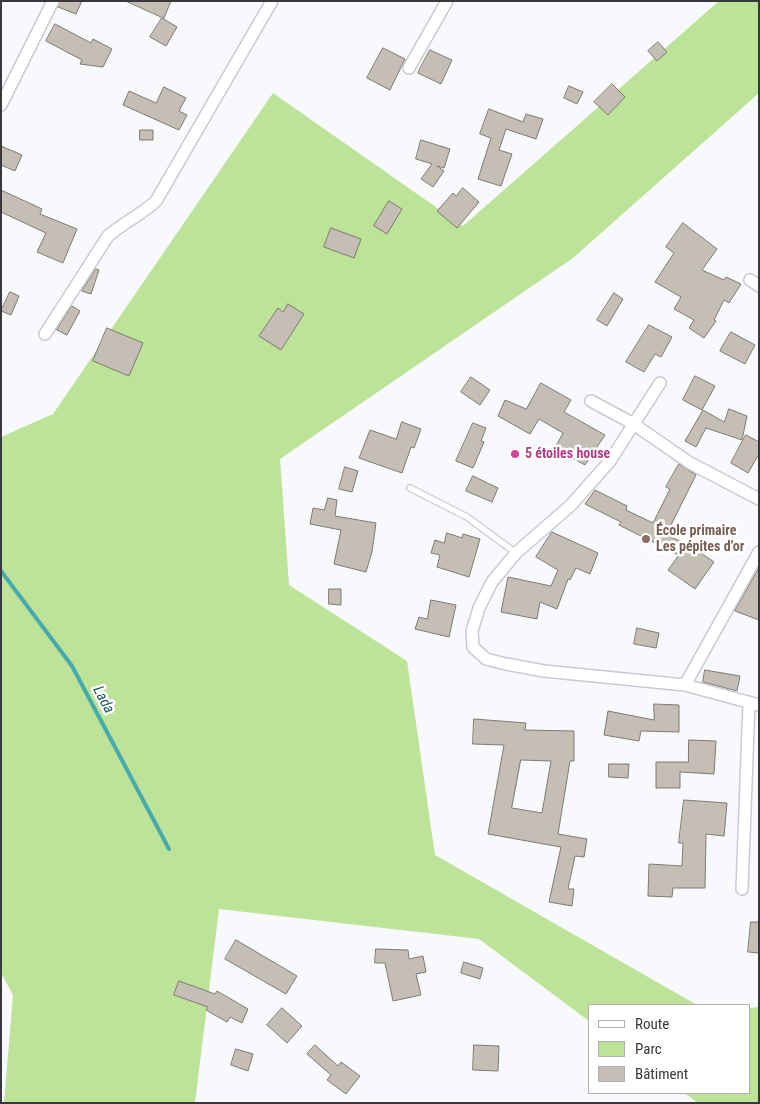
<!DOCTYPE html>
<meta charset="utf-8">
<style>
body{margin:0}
#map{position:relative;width:760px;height:1104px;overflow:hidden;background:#f8f9fd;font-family:"Roboto Condensed",sans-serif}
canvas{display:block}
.frame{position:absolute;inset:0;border:2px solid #38383d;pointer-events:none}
.legend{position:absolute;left:588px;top:1004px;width:162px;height:90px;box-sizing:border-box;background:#fff;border:1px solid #afafb1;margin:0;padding:6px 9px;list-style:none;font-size:15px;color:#38383d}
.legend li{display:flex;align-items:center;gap:10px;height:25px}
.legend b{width:25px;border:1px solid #afafb1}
</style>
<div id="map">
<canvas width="760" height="1104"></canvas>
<div class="frame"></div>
<ul class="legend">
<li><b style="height:6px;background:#fff"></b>Route</li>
<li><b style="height:14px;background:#bde398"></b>Parc</li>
<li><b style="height:14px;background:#c4beb4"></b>Bâtiment</li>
</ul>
</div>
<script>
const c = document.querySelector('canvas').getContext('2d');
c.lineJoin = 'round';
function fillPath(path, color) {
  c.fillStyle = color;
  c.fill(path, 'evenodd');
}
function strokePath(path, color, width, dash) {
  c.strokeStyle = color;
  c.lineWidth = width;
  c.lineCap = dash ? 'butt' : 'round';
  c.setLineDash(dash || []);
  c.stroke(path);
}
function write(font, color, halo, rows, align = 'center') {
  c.font = font + ' "Roboto Condensed",sans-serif';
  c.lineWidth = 5;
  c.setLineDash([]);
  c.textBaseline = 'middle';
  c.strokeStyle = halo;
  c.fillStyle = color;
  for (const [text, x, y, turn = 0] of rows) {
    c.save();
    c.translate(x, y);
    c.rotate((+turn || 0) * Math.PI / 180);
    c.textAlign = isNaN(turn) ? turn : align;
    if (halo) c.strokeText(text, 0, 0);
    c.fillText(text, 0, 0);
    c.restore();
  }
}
fillPath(new Path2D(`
 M719,1H759V93L573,258L280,459L289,585L407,661L435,855L697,1005H589V1021L479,939L219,909L195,1103H4L13,995L1,973V437L53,414L273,93L463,226Z
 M759,1007V1103H698L684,1093H749V1008Z`), '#bde398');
strokePath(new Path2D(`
 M1,571L72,666L169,849`), '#49aaac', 4);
const building = new Path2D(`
 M60,1H82L76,14L58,7Z
 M126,1H171L164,18Z
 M162,18L177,27L166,46L150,37Z
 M55,24L91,43L93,39L112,49L103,67L80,64L82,60L46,41Z
 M658,42L667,52L657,61L648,51Z
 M383,48L405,59L390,90L367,78Z
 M430,50L452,60L441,84L418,73Z
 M612,84L625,97L608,115L594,102Z
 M569,86L583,92L577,104L564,98Z
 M164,87L186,98L179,111L187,115L179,130L123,105L129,91L156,103Z
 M489,109L523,122L526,114L543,119L536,139L506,129L499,150L512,154L501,186L478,179L491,138L480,134Z
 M140,130H153V140H140Z
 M421,140L450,149L444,168L437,166L444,171L433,187L421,179L432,164L416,159Z
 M1,146L22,155L15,171L1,165Z
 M463,188L479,202L457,228L437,211L453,193L456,196Z
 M1,190L42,209L40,214L77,229L63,263L37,252L46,233L1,212Z
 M389,201L402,209L387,234L374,226Z
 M683,223L717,249L702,270L724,280L726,277L741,284L729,303L724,300L714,320L716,321L704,338L689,328L694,320L674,309L681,297L655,282L674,253L666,247Z
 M331,228L361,239L354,258L324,247Z
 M96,269L99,270L91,294L82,291Z
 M10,292L19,296L11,315L1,311Z
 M614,293L623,299L607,326L597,320Z
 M288,304L304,314L281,350L259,336L278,308L283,312Z
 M72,306L80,311L67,335L57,330Z
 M649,325L672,337L661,357L655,354L644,372L626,362Z
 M107,328L143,343L129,376L93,361Z
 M731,332L755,345L745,364L720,351Z
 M695,376L715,386L702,410L683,400Z
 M471,377L490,390L480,405L461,392Z
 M541,383L571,400L564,412L605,435L585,465L555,448L563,433L539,419L530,434L498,416L505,400L526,409Z
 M729,409L747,416L742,440L706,428L696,447L685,441L703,410L724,422Z
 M402,422L421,429L414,448L411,447L402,473L359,458L370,430L396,439Z
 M473,423L486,428L481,441L484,442L473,468L456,461Z
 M746,435L759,442V454L748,473L731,463Z
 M679,464L696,475L666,535L689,545L714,562L695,589L668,570L679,555L619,525L621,522L585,504L595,490L627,506L626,510L653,523L670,489L666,487Z
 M345,467L358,471L352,492L339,489Z
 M473,476L498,488L492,502L466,491Z
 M328,498L337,500L335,516L376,523L372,552L366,572L334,564L341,530L310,524L313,508L324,510Z
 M552,532L598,553L590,574L576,568L570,580L568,579L557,609L540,602L537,619L501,612L508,577L551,586L558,570L536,557Z
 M447,533L462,538L463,534L480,539L469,577L437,567L440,555L431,553L435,540L444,543Z
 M759,568V620L735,611Z
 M329,589H341V605L329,604Z
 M431,600L456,605L449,637L415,629L419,617L427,619Z
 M637,628L659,633L656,648L634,644Z
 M705,670L740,676L737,691L703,682Z
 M654,704L679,705V732L641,731L639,741L604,735L608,711L654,720Z
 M474,719L526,723L525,730L574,731V761H570L558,834L587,839L584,857L575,856L568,889H574L572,906L549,902L561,847L488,834L504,745L473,744ZM521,760L551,761L542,813L512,808Z
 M689,740L716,741L714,774L680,772V788H656V762H688Z
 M609,764H629L628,778L609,777Z
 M684,800L727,803L724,836L706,834L705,888H673L672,897L648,896L649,864L682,866L683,843H679Z
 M751,922H759V953L748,952Z
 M236,940L297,976L286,994L225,959Z
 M376,949L408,950L409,959L423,956L426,972L416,974L421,995L393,1001L385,963H375Z
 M464,962L483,968L480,979L461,973Z
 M179,981L215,994L217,991L248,1009L242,1023L230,1017L227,1022L206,1010L208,1007L174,995Z
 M282,1008L302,1026L287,1043L267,1025Z
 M315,1045L338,1066L341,1062L360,1076L346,1094L327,1080L331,1075L307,1054Z
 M474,1045L499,1046L498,1071L473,1070Z
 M236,1049L253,1054L248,1071L231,1065Z`);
fillPath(building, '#c4beb4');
strokePath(building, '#7f7970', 1);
const service = new Path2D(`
 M410,488L467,517L516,553`);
const minor = new Path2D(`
 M409,68L447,1
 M1,105L53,1
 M750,280L759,286
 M45,334L108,236C123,223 141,215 156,201L272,1
 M660,383L610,461L571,505L516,553L492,582L479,608L472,631L473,647L486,659L506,664L544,671L685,685L759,705
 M591,401L632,423L690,463L759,499
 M685,685L759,552
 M742,889L749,704`);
strokePath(service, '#c8cad5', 8);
strokePath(minor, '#c8cad5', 14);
strokePath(service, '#fff', 5.5);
strokePath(minor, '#fff', 11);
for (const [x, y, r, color] of [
 [515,454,5,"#d1479c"],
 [646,539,5,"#8d6e63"]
]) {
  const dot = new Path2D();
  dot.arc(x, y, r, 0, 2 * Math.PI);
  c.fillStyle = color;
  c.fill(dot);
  strokePath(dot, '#fff', 2);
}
write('bold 14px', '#b23c85', '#fff', [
 ["5 étoiles house",525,454]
], 'left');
write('bold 14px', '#785e54', '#fff', [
 ["École primaire",656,531],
 ["Les pépites d’or",656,547]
], 'left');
write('italic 15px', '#1b5656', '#fff', [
 ["Lada",103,700,62]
]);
</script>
